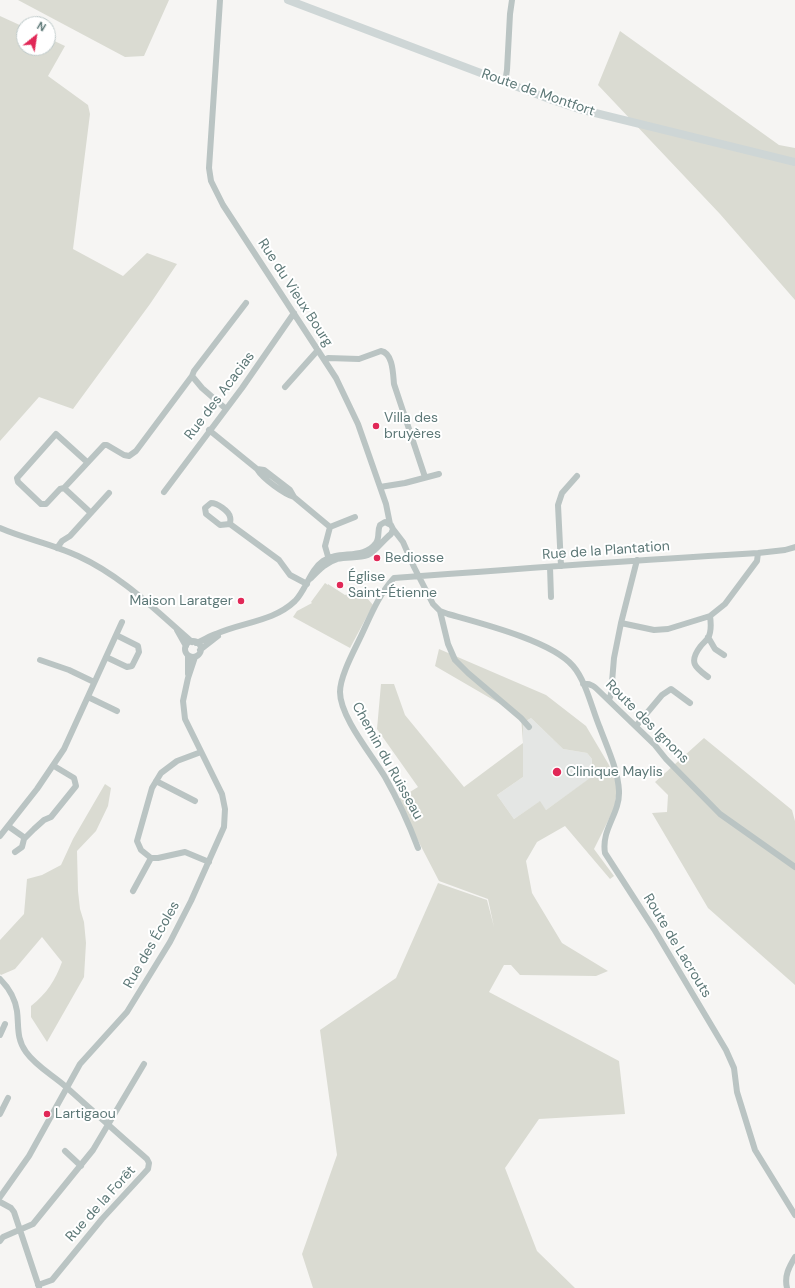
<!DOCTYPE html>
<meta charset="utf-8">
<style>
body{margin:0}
#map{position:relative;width:795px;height:1288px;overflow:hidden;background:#f6f5f3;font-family:"DM Sans",sans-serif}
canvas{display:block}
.north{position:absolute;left:16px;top:16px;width:40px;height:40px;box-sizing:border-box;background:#fff;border:1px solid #bec9c9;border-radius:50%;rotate:30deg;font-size:11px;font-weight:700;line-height:16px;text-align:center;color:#5d7877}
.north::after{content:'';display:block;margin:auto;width:14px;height:18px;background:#e12857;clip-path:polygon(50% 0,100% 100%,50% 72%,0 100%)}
</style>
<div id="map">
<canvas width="795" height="1288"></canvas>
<div class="north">N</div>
</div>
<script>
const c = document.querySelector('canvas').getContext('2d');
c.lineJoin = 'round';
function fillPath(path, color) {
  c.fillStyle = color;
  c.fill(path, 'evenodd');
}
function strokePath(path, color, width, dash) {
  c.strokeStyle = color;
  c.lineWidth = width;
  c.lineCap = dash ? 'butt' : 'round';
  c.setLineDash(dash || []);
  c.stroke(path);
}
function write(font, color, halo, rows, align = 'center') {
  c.font = font + ' "DM Sans",sans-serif';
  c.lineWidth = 4;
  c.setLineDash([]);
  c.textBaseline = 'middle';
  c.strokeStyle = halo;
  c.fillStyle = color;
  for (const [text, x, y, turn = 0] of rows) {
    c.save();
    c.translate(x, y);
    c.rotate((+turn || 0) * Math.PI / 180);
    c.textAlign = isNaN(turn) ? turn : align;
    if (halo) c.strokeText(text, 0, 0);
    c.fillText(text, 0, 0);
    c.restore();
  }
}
fillPath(new Path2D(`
 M531,718L563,749L587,753L592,759L591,778L546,810L539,802L514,819L497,795L523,777V723Z`), '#e4e6e4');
fillPath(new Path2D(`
 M18,0H169L144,56L125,57Z
 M0,16L24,27V48H48V38L65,46L48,76L88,105L90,114L73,249L123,276L147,253L177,264L150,304L73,409L39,397L0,441Z
 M620,31L779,145L795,148V300L720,214L598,85Z
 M325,583L328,585V584L345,595L348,594L353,585L361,591L373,605L350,648L293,617L297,611L312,603L311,602Z
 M439,649L546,695L586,726L609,765L617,785L615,807L594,849L614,876L610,879L565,826L537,842L526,861L532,893L562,943L608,971L596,976L520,975L511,965H504L489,992L619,1061L625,1114L539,1119L505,1168L537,1251L575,1288H313L302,1254L337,1155L320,1030L396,978L438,883L487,900L494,927L488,899L439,881L397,800L418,787L377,729L381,684H394L405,715L464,787L523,743L521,716L435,666ZM531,718L563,749L587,753L592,759V768L590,778L546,810L540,801L514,819L497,795L523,777V723Z
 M704,738L792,810L795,821V985L708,908L652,813L667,812L668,795L655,782Z
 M105,784L111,788L108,806L96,831L77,851L78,891L80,909L84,922L86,943L84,977L47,1042L31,1017V1006C47,993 55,981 62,962L42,937L15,969L1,975L0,974V940L24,914L27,879L42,875L61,865L73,839Z`), '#dadbd2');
strokePath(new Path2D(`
 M220,0L209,168L211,181L223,205L336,378L358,424L386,504L390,524
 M505,83L507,70L510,14L512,0
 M325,360L328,358L359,359L381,351C393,353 393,374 394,384L425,477
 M285,387L318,350
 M226,409L202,388L192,376L194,371L246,303
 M209,430L257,469C263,479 284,494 294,497
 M257,469L264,470L290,490L294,497L330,527L325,546L329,560
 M380,487L405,483L439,474
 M64,488L60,489L46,504H41L18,482L17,478L56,434L87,462
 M164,492L242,388L294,313
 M211,503C217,503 229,511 230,517C231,520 230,521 230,524L220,525L206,514L205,508Z
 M91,513L64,488L104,445H107L124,455L129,456L136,451L192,376
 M230,524L279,560L290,575L307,584
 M330,527L355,517
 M0,528C25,539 53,544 78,556C122,576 156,611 192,642
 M393,529L403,542L414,567L433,604L440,611L448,614C480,623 552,641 573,666C586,681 592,709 600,728C607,747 618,770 619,791C620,814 601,829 605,853L654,929L726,1050L734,1068L737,1092L755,1150L795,1215
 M57,548L62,541L70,536L109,493
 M561,566L558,505L562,493L577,476
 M550,567L551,597
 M440,611L448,644L455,660L468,673L521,718L529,727
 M621,623L654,630L668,629L710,616L725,604L757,561L758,553
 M177,630L186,646
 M708,637L715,649L724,655
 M185 649a8 8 0 1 1 16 0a8 8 0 1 1-16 0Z
 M196,643C203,641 209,636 216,634C242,622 273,622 295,601C306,590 310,570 323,561C339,550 364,560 376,543C380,537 377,531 380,525L385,522L391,525L393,529L391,534C383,540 377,550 368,555C358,559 347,556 337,559C326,562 318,571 310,579
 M200,650L218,636
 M106,657L127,667L132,666L139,652L138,646L116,635
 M40,660L69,670L94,682
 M188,674V656
 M708,677C696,668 688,663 700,647C702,644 706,641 708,638C712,631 711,623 710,616
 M583,684C591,683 595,687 600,692L654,744L666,759L720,814L795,867
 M88,697L117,711
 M609,700L611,694L614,658L621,623L637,560
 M636,726L662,695L671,689L690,703
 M201,752L177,761L161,773L152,788L137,841L141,850L151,858H158L185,852L209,862
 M156,781L195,801
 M8,826L25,838
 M0,836L37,789L64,749L122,622
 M418,848C409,824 398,800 385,777C372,755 340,717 340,692C340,676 354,651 361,636C370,617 379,594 394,578C515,569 636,560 758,553L785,550L795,547
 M15,852L22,847L24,839L34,829L44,820L51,817L76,786L74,778L54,766
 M133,891L151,858
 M0,979C9,988 15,998 17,1011C19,1026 16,1038 26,1052C36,1066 51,1074 65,1086C92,1110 119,1135 147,1159L149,1163L148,1169L102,1219L52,1280L38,1285
 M0,1035L5,1024
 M0,1114L8,1098
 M65,1151L81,1166
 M0,1197L29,1156L80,1064L127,1012L170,942L191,901L224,827L225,809L222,794L185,719L183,701L188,678L195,657
 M0,1202L11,1208L14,1212L39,1287
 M0,1241L3,1237L33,1224L93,1150L144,1064
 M787,1288C784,1276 789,1267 795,1257`), '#bac4c3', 6);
strokePath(new Path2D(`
 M288,0L552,100L579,109L795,162`), '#ced6d6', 8);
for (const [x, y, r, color] of [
 [376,426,4,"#e12857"],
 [377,558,4,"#e12857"],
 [340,585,4,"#e12857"],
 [241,601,4,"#e12857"],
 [557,772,5,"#e12857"],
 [47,1114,4,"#e12857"]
]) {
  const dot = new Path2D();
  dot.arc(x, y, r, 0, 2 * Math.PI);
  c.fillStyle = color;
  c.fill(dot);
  strokePath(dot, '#fff', 1.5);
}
write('14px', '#5d7877', '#fff', [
 ["Route de Montfort",538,93,19],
 ["Rue du Vieux Bourg",295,293,57],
 ["Rue des Acacias",220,396,-53],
 ["Rue de la Plantation",606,551,-4],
 ["Route des Ignons",647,722,45],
 ["Chemin du Ruisseau",387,761,61],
 ["Rue des Écoles",152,945,-60],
 ["Route de Lacrouts",677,946,59],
 ["Rue de la Forêt",101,1204,-48]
]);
write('14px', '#5d7877', '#fff', [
 ["Villa des",384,418],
 ["bruyères",384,434],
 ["Bediosse",385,558],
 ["Église",348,577],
 ["Saint-Étienne",348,593],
 ["Maison Laratger",233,601,"right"],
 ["Clinique Maylis",566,772],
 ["Lartigaou",55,1114]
], 'left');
</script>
